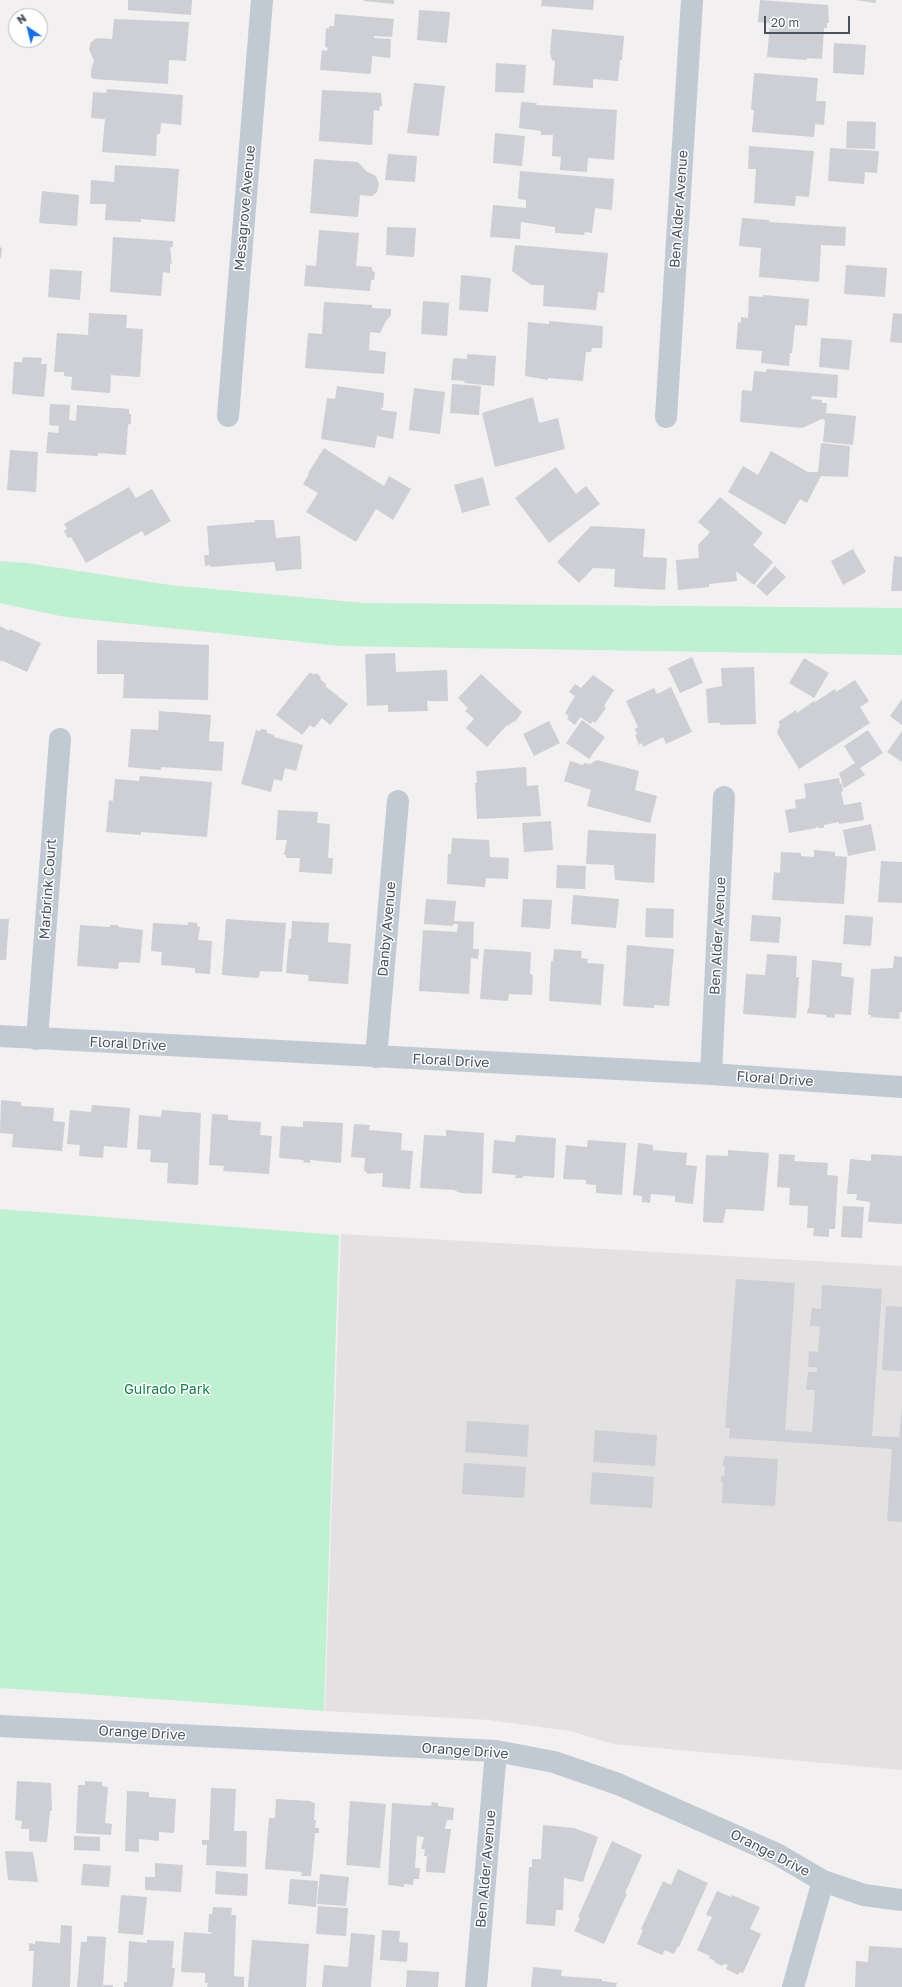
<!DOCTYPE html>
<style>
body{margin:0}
#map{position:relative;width:902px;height:1987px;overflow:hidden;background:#f2f0f0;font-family:"Golos Text",sans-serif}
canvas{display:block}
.north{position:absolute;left:8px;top:8px;width:40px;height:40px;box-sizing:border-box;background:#fff;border:1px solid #b6babf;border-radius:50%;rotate:325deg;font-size:11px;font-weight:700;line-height:16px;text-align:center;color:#48535e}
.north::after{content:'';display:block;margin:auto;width:14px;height:18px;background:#186fe4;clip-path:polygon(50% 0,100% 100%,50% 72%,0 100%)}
.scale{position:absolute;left:764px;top:16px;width:86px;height:18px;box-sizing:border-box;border:2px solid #48535e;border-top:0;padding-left:5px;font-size:12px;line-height:14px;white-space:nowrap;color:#48535e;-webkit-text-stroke:3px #fff;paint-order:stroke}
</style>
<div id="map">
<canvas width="902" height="1987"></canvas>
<div class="north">N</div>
<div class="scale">20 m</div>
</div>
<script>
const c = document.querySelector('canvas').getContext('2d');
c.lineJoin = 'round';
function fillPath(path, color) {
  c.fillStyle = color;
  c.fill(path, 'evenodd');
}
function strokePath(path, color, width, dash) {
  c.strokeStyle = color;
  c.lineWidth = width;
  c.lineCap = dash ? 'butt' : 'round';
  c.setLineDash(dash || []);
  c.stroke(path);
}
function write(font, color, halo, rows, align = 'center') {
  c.font = font + ' "Golos Text",sans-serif';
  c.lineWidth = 3;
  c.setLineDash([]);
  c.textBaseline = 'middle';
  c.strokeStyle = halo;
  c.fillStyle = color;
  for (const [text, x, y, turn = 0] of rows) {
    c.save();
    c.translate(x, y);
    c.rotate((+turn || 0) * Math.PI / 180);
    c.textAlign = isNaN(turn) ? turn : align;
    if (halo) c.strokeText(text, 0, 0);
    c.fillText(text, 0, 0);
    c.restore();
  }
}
fillPath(new Path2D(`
 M341,1234L902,1266V1770L613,1744L570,1731L489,1720L325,1711Z`), '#e3e1e2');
fillPath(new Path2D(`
 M0,561L27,563L170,585L364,603L902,608V655L340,646L65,617L0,603Z
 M0,1209L339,1235L324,1711L0,1688Z`), '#bff0d2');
fillPath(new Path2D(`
 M128,0H192L191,15L128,10Z
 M364,0H394V4L364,1Z
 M542,0H594L593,10L541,6Z
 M760,0L828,5L829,23H827V28H824L822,59L807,58V60L767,57L770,23L758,22Z
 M855,0H876V3Z
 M419,10L450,12L447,43L417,40Z
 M335,14L394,19L392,37L374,36V38L391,39L390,58L372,56L371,74L320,70L322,50L327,51L328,48L325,47L326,28L329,29V26H334Z
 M114,19L189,22L186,61L169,60L168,84L94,79L91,77V70L94,61L89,49L91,42L97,38L112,39Z
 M552,29L624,36L622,60H620L618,81L593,79V88L553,85L555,61L552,60L550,53Z
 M834,43L866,45L864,75L833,73Z
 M496,63L526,65L524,93L495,92Z
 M754,73L818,78L816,101H826L824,125L815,124L814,137L752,132L754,110H751Z
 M414,83L445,86L439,136L407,133Z
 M107,89L183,95L181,125L161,123L160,134H157L156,156L102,152L105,119L91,118L93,92L106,93Z
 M322,90L381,93L382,106H380L379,111L374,110L372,145L319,141Z
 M521,102L537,103L536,105L617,110L614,160L588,158L587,172L560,170L561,157L552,156L553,135H541V131L519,128Z
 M847,121L876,122L875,149L846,148Z
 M495,133L525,136L522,166L493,163Z
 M749,146L814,151L809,197L796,196L795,206L754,203L756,169H748Z
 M830,148L879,151L877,173L865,172L864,184L828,181Z
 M388,154L417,156L415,182L385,180Z
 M314,159L358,162L366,171L376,176L379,184L377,192L372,196L360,195L358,217L310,213Z
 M115,165L179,169L175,222L141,219V222L105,220L106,204H90L91,180L114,182Z
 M520,171L614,179L612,210L595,208L592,233L585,232L584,235L555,233V227L521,222L520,239L490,237L493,205L526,208V200L518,199Z
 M42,191L79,195L77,226L39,223Z
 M742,218L769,220V222L846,227L845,246L821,245L819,282L759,277L761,248L739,246Z
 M387,227L416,228L414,257L386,255Z
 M319,230L359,233L356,266L372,267V271L375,272L374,280H371L370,291L304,286L306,265L316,266Z
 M113,237L173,241V247H170L172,264L170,263V273L163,272L161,296L110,292Z
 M515,245L608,253L604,293L598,292L596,310L543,306L544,285H531L512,271Z
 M0,247L2,248L1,258H0Z
 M846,265L887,268L885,297L844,294Z
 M50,269L82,271L80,300L48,297Z
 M461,275L491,278L488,312L459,310Z
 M763,295L809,299L807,326L795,325L792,353H790L789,366L761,363L762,351L736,349L738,322L741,323V317L748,318L749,296L763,297Z
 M423,301L449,303L447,336L421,334Z
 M324,302L372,305V308L391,309V315L386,321L380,333L370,332L369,350L386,352L384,374L305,368L308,333L322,334Z
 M89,313L127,315L126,328L143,329L140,377L111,375L110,393L71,390L72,377L64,376V372H54L57,333L88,335Z
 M893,313L902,314V343L890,342Z
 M549,321L603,326L602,348H592L591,352H586L583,381L548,378V380L525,376L528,322L549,324Z
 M821,338L852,340L849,370L819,367Z
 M467,354L496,356L494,386L464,383L465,381L451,380L453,358L467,359Z
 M23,357L42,358L41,364H47L44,397L12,394L14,362H22Z
 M767,369L838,375L837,398L812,396L811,399L822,400V403H827L826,413L856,416L853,445L823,442L825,420L822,419L802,428L740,422L742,390L752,391L754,371L766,372Z
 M452,384L481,386L479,415L450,413Z
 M337,386L384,393L383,408L381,407V410L397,412L393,439L377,436L375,448L321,439L327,398L335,399Z
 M414,388L445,392L440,434L409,430Z
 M533,397L539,423L558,418L565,449L495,467L482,413Z
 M50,404L70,405L69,420L76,421L77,405L129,409V413L131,415V423L128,425L126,455L98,453V456L46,453L48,432L58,433L59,426L49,425Z
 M821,443L850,446L848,477L821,476L807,503L800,499L785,525L728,492L743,466L758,475L771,451L808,472H818Z
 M324,448L384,486L389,476L411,489L393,520L376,509L356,542L306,512L318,493L303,484L309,474L308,473Z
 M10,450L38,452L36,492L7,490Z
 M556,467L576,494L586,486L600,504L549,543L515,498Z
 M483,477L490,505L462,513L454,485Z
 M129,487L136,498L152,489L171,521L145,536L142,531L86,563L71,537L68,538L64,531L67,529L64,524Z
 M720,497L763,533L753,545L773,562L754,585L736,571L737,581L709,584V587L678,590L676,560L699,558L698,545L710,532L698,522Z
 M255,520H274L276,538L300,536L302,569L276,571L274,562L210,567V565L205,566L204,555H209L207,526L255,522Z
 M591,526L645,529L643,557L667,558L665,590L614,587L615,569L593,568L579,583L557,562Z
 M853,549L866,572L843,585L831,561Z
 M894,556L902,557V591H891Z
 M775,566L786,577L767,596L756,586Z
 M0,626L9,631L10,629L41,643L27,672L1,660L0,663Z
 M97,640L209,645L208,700L123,698L124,674H97Z
 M395,653L396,672L447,670L448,701H427L428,711L388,712V705L367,706L365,654Z
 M692,657L703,683L680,693L668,668Z
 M804,658L829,673L814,698L789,683Z
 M754,667L756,724L720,725V723H708L706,689L722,686L721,668Z
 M310,672L314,675L316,673L321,677L320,679L327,685L325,686L348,704L330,725L322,718L314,728L310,725L302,735L276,715Z
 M481,674L522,712L515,722L514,721L508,726L507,725L487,747L466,728L474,719L465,711L468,708L458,698Z
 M593,675L614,690L604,706L606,708L595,723L593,721L591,724L580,717L575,725L567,719L569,717L565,713L575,696L569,692L575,684L581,688Z
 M855,680L869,701L860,707L870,723L799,769L777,733L780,724L778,722L796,710L797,713L814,701L815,702L835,689L836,692Z
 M671,687L692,732L666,744L663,737L643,747L642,743L639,745L635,735L637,734L635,729L638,727L626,701L654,688L657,694Z
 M902,699V725L890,716Z
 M159,711L211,715L209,741L224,742L222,771L161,767V770L128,767L131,729L158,730Z
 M582,720L605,737L589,759L566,743Z
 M549,721L560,743L534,756L523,734Z
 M261,729L267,730V733L274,735V737L303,745L296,771L285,768L282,781L274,779L271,792L241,784L256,730L260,731Z
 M868,730L883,753L860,768L865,775L844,788L839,773L855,763L844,746Z
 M902,731V762L887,752Z
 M597,760L639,771L635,790L657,796L650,823L587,806L591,790L564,781L570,761L583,765L584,763L590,764Z
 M526,767L527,786L538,785L541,816L477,819L475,783H477L476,771Z
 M140,776L212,782L207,837L141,832V835L106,832L109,800L113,801L115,779L139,781Z
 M839,778L840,784L842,783L843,791L841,792L844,805L861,802L864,820L839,824V822L824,825V828H818V826L816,828L789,833L785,810L796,808L795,800L806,798L804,784Z
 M278,810L318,812L317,823L330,824L328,858H333L332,874L299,872L300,858H286V855H284L287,840H276Z
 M551,821L553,850L524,852L522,823Z
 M871,824L876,850L848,856L843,830Z
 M588,830L656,834L654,883L615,880L614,865L586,864Z
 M452,838L489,840L490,857L509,858L508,879L486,878L485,887L447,884L448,854H451Z
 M814,850L835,852V856L847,857L844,904L772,900L774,872L780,873L781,852L801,853V856L814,857Z
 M881,861L902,862V903L878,902Z
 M557,865L586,866L585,889L556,888Z
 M573,895L619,899L616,928L571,924Z
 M426,899L456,901L454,921L474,922L473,949H479L478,959L471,958L469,994L419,991L423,930L457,932L458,924H453V926L424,924Z
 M523,899L552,900L550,929L521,927Z
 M646,908L674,909L673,938L645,937Z
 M752,915L781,917L779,943L750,941Z
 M845,915L873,917L871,946L843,944Z
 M0,919H9L6,960H0Z
 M226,919L286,923L282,972L260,971L259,978L222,975Z
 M292,921L329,923L328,942L351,944L348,984L308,981L309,975L286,973L289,939H291Z
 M188,922L197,923V926L200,927L198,940L212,941L210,974L195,973V968L161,965L162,952L151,951L153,923L188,925Z
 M80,925L110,927V925H118V927L143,930L140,963L119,962L118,969L77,966Z
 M627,945L674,949L669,1006L654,1005V1008L623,1006Z
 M484,949L531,952L530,974L533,975L532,995L509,994L508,1001L480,999Z
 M554,949L582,951L581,958L588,959L587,963L604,964L601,1005L549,1001L551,961H553Z
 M767,954L797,956L796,977H799L796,1018L743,1014L746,974L765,975Z
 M894,956L902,957V1012H900L899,1019L871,1017V1015H868L871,969L893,968Z
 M812,960L842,963L841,976L854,978L851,1015L835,1014V1018L826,1017V1015L807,1013L808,1008H809Z
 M1,1100L21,1102V1106L54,1108L53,1121L65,1122L62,1151L12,1147L13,1134L0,1133Z
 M92,1105L130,1108L127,1148L104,1146L103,1158L79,1156L80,1145L67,1144L70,1110L91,1112Z
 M162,1110L201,1113L198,1185L167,1183L168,1163L150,1162L151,1150L137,1149L139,1115L161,1117Z
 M212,1114L228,1115V1120L261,1122L260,1135L272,1136L269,1174L223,1171L224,1166L209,1165Z
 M303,1121L343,1123L341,1163L310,1160V1163L303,1162L304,1160L279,1158L281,1126L303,1127Z
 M354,1124L370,1125L369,1130L402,1133L401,1150L413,1151L410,1189L382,1187L383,1173L367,1174V1172L364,1171L365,1158L351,1157Z
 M446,1130L484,1133L482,1194L460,1193L454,1190L420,1188L424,1135L446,1136Z
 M516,1135L556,1138L554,1178L523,1176V1178H515L516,1175L492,1173L494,1140L515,1142Z
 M588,1140L626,1143L622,1195L596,1193V1185L586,1184V1180L563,1179L566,1145L587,1147Z
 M638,1143L653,1145V1150L687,1153L686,1165L697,1166L693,1204L675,1202V1196L651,1194L650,1203L642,1202V1196L633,1195Z
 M728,1150L769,1153L764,1211L726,1209L723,1223L703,1222L706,1155L728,1156Z
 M779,1154L795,1155L794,1161L828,1163L827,1175L838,1176L835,1229H829V1237L813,1236L814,1228H807L808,1206L789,1205L790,1188L777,1187Z
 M871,1154L902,1156V1224L868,1222L870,1202L856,1200L857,1194H847L850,1159L871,1161Z
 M843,1206L864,1207L862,1238L841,1237Z
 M736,1279L795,1283L785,1430L812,1432L815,1390H806L808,1372H817V1367H808L809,1351L818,1352L820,1326H810L812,1308L821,1309L822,1285L882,1289L872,1436L899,1437L902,1406V1522L887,1521L892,1449L729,1438L730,1428H725Z
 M886,1306L902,1307V1371L882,1370Z
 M467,1421L529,1425L527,1457L465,1452Z
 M595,1430L657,1435L655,1466L593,1462Z
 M725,1456L778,1459L775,1506L722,1503L723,1482H721V1476L724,1477L725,1466H722Z
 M464,1463L526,1467L524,1498L462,1494Z
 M592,1472L654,1477L652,1508L590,1504Z
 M17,1781L51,1783L52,1811H50L47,1842L29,1841V1829H21L22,1821L15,1820Z
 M85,1781L102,1782V1786L108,1787L105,1823L112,1824L111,1835L76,1833L78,1785H85Z
 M211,1788L236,1789L234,1831H247L246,1867L206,1865L207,1845H202V1840H209Z
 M127,1791L149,1792V1797L176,1799L174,1833L159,1832V1841L139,1839V1852L125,1851Z
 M276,1799L310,1801L311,1802L315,1803L314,1820H316L315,1828H319V1833H315L311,1876H301L302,1872L265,1869L269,1818H275Z
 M350,1801L386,1804L380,1868L346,1865Z
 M432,1802L438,1803V1806L454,1808L453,1820H447L446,1824L445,1829H451L445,1873L426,1872L427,1856H424L425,1849H421L424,1837L417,1836L415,1868H420L419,1879H414L413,1885L404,1884V1887L388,1885L392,1803L431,1806Z
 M543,1825L574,1828L598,1837L583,1882L564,1878L563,1910H556L555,1926L526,1924L529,1867H532V1859H541Z
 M74,1836L100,1837V1851L74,1850Z
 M612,1841L642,1855L625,1893L627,1894L604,1944L574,1931L580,1918L578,1917Z
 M5,1851L33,1852L38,1882L8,1880Z
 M155,1863L183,1865L181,1892L145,1890V1877H155Z
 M83,1864L111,1866L109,1887L81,1885Z
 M678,1869L708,1883L679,1947L678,1946L674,1954L665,1950L662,1955L637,1944L643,1930L641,1929L663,1881L671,1885Z
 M216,1871L248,1874L247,1896L215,1894Z
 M320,1874L349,1877L346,1906L317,1904Z
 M290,1879L318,1881L316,1907L288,1904Z
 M717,1891L731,1897L732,1895L760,1907L750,1929L761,1934L743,1973L740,1972L738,1975L726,1969L728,1965L723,1964L722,1966L714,1962L715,1961L709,1958L710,1956L697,1950L712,1917L706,1915Z
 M121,1895L147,1897L143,1935L118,1933Z
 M318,1906L348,1908L346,1936L316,1934Z
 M213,1907L232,1908L231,1915H236L234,1976L244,1977V1987H207L208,1983H205V1973L181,1972L184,1932L211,1934L212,1932H208L209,1914H212Z
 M61,1925L72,1926L70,1987H32L34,1951H29V1943L35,1944V1941L60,1943Z
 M382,1930L400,1931L399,1942L408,1943L407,1962L380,1960Z
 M351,1933L375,1935L371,1987H322L324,1965L348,1967Z
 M87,1936L106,1937L103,1985H113V1987H77L81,1942H87Z
 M147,1940L174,1941L172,1968H175L173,1986L171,1987H124V1982H127L129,1941L147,1943Z
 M252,1940L309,1944L306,1987H248Z
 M869,1946L902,1948V1987H855L856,1961L868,1962Z
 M533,1967L562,1970L561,1976L602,1979V1981L617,1983L616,1987H531Z
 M407,1970L439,1972L438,1987H406Z`), '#cdcfd5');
strokePath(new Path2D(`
 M228,416L262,0
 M666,417L692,0
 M0,1036L711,1074L902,1087
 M37,1039L60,739
 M376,1057L398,801
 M711,1074L724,797
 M0,1726L496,1751L554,1762L618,1784L777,1854L823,1881L864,1895L902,1900
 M476,1987L496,1751
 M793,1987L823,1881`), '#c1cad2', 22);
write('14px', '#48535e', '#fff', [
 ["Mesagrove Avenue",245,208,-85],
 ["Ben Alder Avenue",679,209,-86],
 ["Marbrink Court",48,889,-86],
 ["Danby Avenue",387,929,-85],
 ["Ben Alder Avenue",718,936,-87],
 ["Floral Drive",128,1044,3],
 ["Floral Drive",451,1061,3],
 ["Floral Drive",775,1079,4],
 ["Orange Drive",142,1733,3],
 ["Orange Drive",465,1751,4],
 ["Orange Drive",770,1853,27],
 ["Ben Alder Avenue",486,1869,-85]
]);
write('14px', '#17804d', '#fff', [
 ["Guirado Park",167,1390]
]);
</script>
